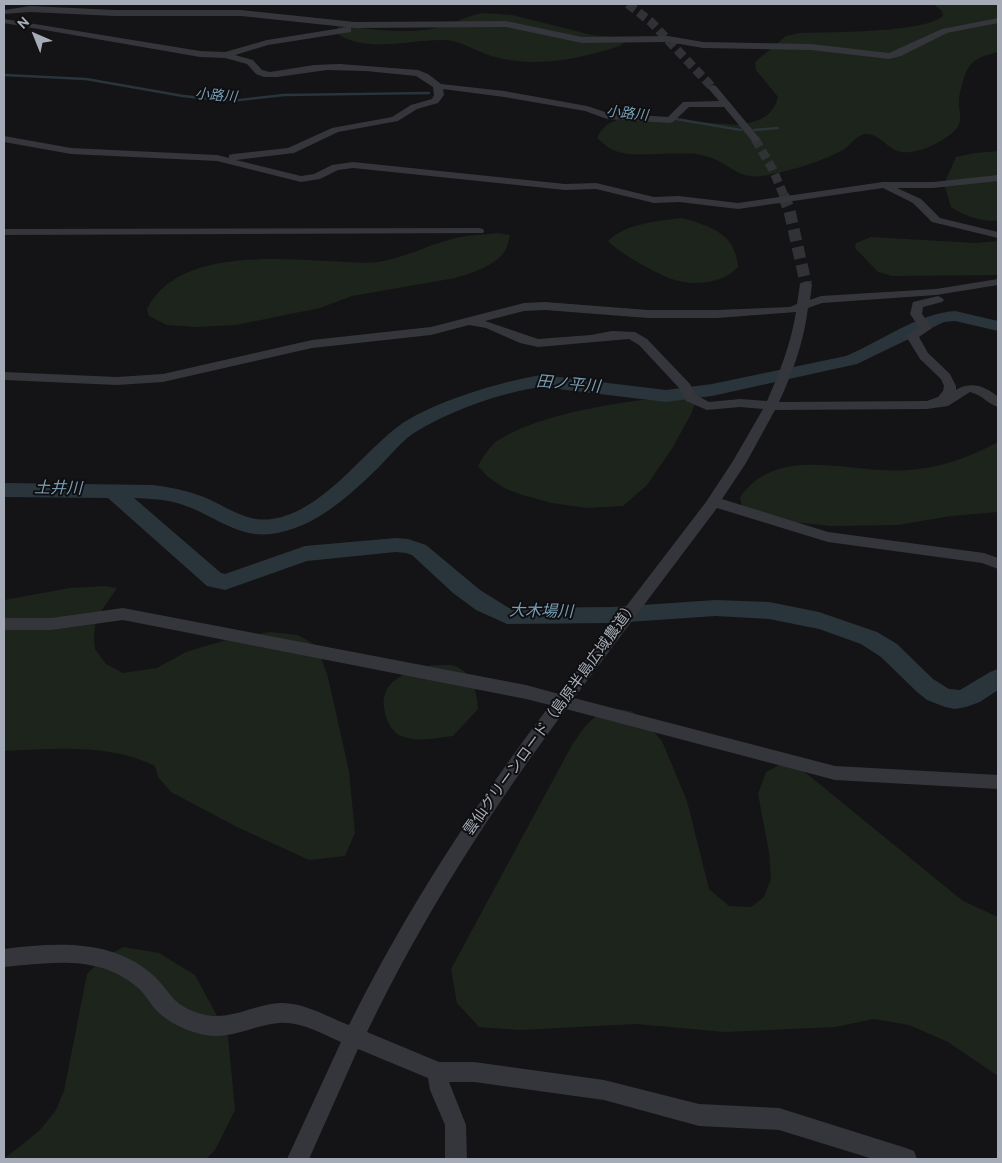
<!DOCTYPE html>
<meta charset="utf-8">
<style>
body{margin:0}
#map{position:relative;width:1002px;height:1163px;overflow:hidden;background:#141416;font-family:Overpass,sans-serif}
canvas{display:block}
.frame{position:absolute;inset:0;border:5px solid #a5acb7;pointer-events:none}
.north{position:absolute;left:10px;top:10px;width:50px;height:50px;-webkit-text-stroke:4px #0f0f11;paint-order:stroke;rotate:316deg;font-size:14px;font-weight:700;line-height:20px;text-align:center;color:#a5acb7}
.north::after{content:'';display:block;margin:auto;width:18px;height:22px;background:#a5acb7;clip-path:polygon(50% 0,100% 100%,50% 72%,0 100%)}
</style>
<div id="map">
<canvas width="1002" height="1163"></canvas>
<div class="frame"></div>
<div class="north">N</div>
</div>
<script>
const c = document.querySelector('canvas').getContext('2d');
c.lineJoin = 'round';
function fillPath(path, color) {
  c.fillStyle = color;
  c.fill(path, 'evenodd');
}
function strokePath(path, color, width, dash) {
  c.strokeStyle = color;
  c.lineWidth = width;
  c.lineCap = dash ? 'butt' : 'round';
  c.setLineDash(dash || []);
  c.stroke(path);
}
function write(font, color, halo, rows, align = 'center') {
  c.font = font + ' Overpass,"Noto Sans JP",sans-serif';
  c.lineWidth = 4;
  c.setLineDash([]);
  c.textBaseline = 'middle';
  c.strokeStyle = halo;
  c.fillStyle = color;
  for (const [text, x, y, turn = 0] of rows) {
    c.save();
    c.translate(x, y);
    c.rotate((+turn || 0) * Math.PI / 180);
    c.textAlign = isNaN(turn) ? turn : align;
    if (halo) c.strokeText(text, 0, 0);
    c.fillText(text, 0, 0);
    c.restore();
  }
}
fillPath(new Path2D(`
 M933,4H998V52C975,58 968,61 962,85C961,89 959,95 959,100C958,114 966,122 951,134C938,144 911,158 895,150C885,145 877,133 865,134C854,136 850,147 841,151C819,162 797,169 773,174C737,183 735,165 706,156C678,148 633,162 609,148C605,145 601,141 597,138C604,122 617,119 633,117L740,125C759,121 773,117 778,97L756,70L755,62L786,36L799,33C827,32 925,33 943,16L942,11Z
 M484,13L512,15L592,35L625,38L626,41L620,46C579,59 538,68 495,57C478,53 463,41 445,40C411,39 366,54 336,33L338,27L345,26C374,30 408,34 436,28C453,25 467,15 484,13Z
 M998,151V221C979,221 967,217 951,207L944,184L956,157L975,153Z
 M682,218C711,226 736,234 738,267C724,282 699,286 679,281C663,278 619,253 608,241C626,223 659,221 682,218Z
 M497,233L510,235C508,241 508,246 505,251C495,266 472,273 455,278L352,296L320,308L236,325L196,327L167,325L149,316L147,309C176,250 272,258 327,261C345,261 366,265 384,261C407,256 429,245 452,239C466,235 483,235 497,233Z
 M871,237L976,243L998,241V275L892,276L878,272L855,248L856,243Z
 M679,396L694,397L695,404L691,414L673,447L647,485L623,506L587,508L552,503L522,495L504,488L487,476L478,466C483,457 489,447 497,441C541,412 627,401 679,396Z
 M998,442V512L951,516L898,525L831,526L764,519L742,506L740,497C779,442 852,475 908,470C940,468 970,457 998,442Z
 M106,586L117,588L102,610L95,625L94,638L95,649L106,664L123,673L157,668L186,652L229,639L270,632L298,635L317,646L328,677L349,771L355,833L345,856L309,860L237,827L171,792L158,777L155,766C109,743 54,749 4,751V600L70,588Z
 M432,665C438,666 449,664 455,666C473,673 477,692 478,709L453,736C436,738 415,743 399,735C392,731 386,720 385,713C377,681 406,672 432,665Z
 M616,709L631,711L644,721L662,741L687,801L709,889L729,906L751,907L764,897L771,879L769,852L758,794L766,772L783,763L801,769L963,901L998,917V1076L948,1042L909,1025L874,1019L835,1027L725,1032L636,1024L520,1030L479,1027L457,1003L451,969L572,745C586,725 590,715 616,709Z
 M123,947L159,953L195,975L228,1036L235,1110L215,1150L206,1159H4L40,1130L56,1110L64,1091L87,974L102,959Z`), '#1c241c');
strokePath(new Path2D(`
 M4,75L86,79L183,96L230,101L284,95L429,93
 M676,119L741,130
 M754,130L778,128`), '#29353b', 2.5);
fillPath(new Path2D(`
 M955,311L998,321V331L955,321L944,322L857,364L712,396L666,402L542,387C501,392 446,412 411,435C399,444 389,457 379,467C350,495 314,529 271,534C239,538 214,516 186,506C170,499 151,499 134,498L221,573L225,574L305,546L396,538L408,539L426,545L480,590L509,608L613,607L716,600L769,602L819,612L877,632L897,644L933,679L949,689L960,690L990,672L998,669V690L980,702L966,707L955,709L945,707L927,700L917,692L881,657L861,644L819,629L769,619L716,616L613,623L507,624L476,610L453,593L412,555L406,553L396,552L307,561L225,590L207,586L108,498L4,497V483L153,485C169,487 185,490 201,496C225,505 245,523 272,519C321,512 360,456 396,428C428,403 502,381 542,375L666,390L712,384L846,356C882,341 916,314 955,311Z`), '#29353b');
strokePath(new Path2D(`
 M628,4L651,22L713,88
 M755,139L773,170L784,196`), '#313236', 9, [9, 4.5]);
strokePath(new Path2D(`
 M783,195L789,209L806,284`), '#313236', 12, [12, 6]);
fillPath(new Path2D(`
 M30,6L115,10H241L355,22L506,21L582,37L668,36L703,42L811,44L889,53L942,29L998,18V23L947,33L901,56L889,59L811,50L703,48L668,42L582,43L506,27L355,28L241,16H115L30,12L4,14V10Z
 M4,19L200,51L225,52L267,40L348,27L351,28V32L268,45L235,55L253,60L262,70L270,72L314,65L340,64L418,70L428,74L441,84L504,91L587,106L608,113L668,117L683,102L719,101L708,88L713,85L716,86L760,139L758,141H752L724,107H689L673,122L670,123L607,119L585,111L504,97L443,89L444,95L438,103L417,109L398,121L338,132L294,153L236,160L301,176L314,174L332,165L353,162L565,184L596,183L654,197L679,196L738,203L883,182H933L998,175V181L933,188H897L921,199L940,218L998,232V238L932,222L913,203L883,188L738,209L679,202L654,203L596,189L565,190L353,168L338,170L320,179L301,182L217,161L71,154L4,142V136L71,148L217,155L229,158V155L233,154L288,148L332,128L392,117L411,105L432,99L434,95L433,87L416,76L366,71L327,70L277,77H264L256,74L247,64L225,58L200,57L4,23Z
 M479,228L483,229L484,231L483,233L4,235V229Z
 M998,279V285L936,295L822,303L808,308C804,341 793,372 779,402L927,401L938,397L943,391L944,386L941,379L920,359L906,336L919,327L910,314L913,302L938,296L942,298L944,300L942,302L923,307L922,314L932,328L919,337L928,353L950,374L956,386V390C971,381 985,386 998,397V407C987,404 983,395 970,392L948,406L927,409L775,410L746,463L722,499L828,532L984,553L998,558V569L982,563L828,542L717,508L574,698L835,766L998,775V789L835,780L566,709C489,813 423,916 367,1032L439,1062H474L604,1080L699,1104L779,1108L906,1148L914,1151L917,1159H873L779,1130L699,1126L604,1100L474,1082H449L466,1125L467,1159H445V1125L430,1090L428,1078L358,1049L309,1159H287L341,1042C322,1034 300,1021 279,1023C254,1025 231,1040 205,1035C188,1032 167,1022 155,1009C149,1002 145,994 138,988C99,954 51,963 4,967V949C55,943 111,938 153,975C172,993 172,1006 202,1014C229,1022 254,1004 280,1003C303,1002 328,1017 349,1025C407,909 472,809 550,705L526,699L123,620L51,630H4V618H51L123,608L526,685L559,694L706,502L733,461L763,409L740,407L707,410L686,401L680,389L639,345L629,339L538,347L520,343L486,328L469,325L431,335L312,348L163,382L117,385L4,380V372L117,377L163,374L312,340L431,327L524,303L545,302L648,310H717L790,307L797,304L800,284L806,281L812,284L810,300L821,296L936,289ZM545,310L648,318H717L796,312C791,343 780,372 767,401L740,399L709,402L696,395L690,384L647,339L635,332L612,331L591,335L538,339L485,321L524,311Z`), '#35363b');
write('italic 14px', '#799eb5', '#0f0f11', [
 ["小路川",216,97,5],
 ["小路川",627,115,6]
]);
write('15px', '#a5acb7', '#0f0f11', [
 ["雲仙グリーンロード（島原半島広域農道）",552,719,-54]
]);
write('italic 16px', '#799eb5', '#0f0f11', [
 ["田ノ平川",568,386,5],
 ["土井川",58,490,1],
 ["大木場川",541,613,1]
]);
</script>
